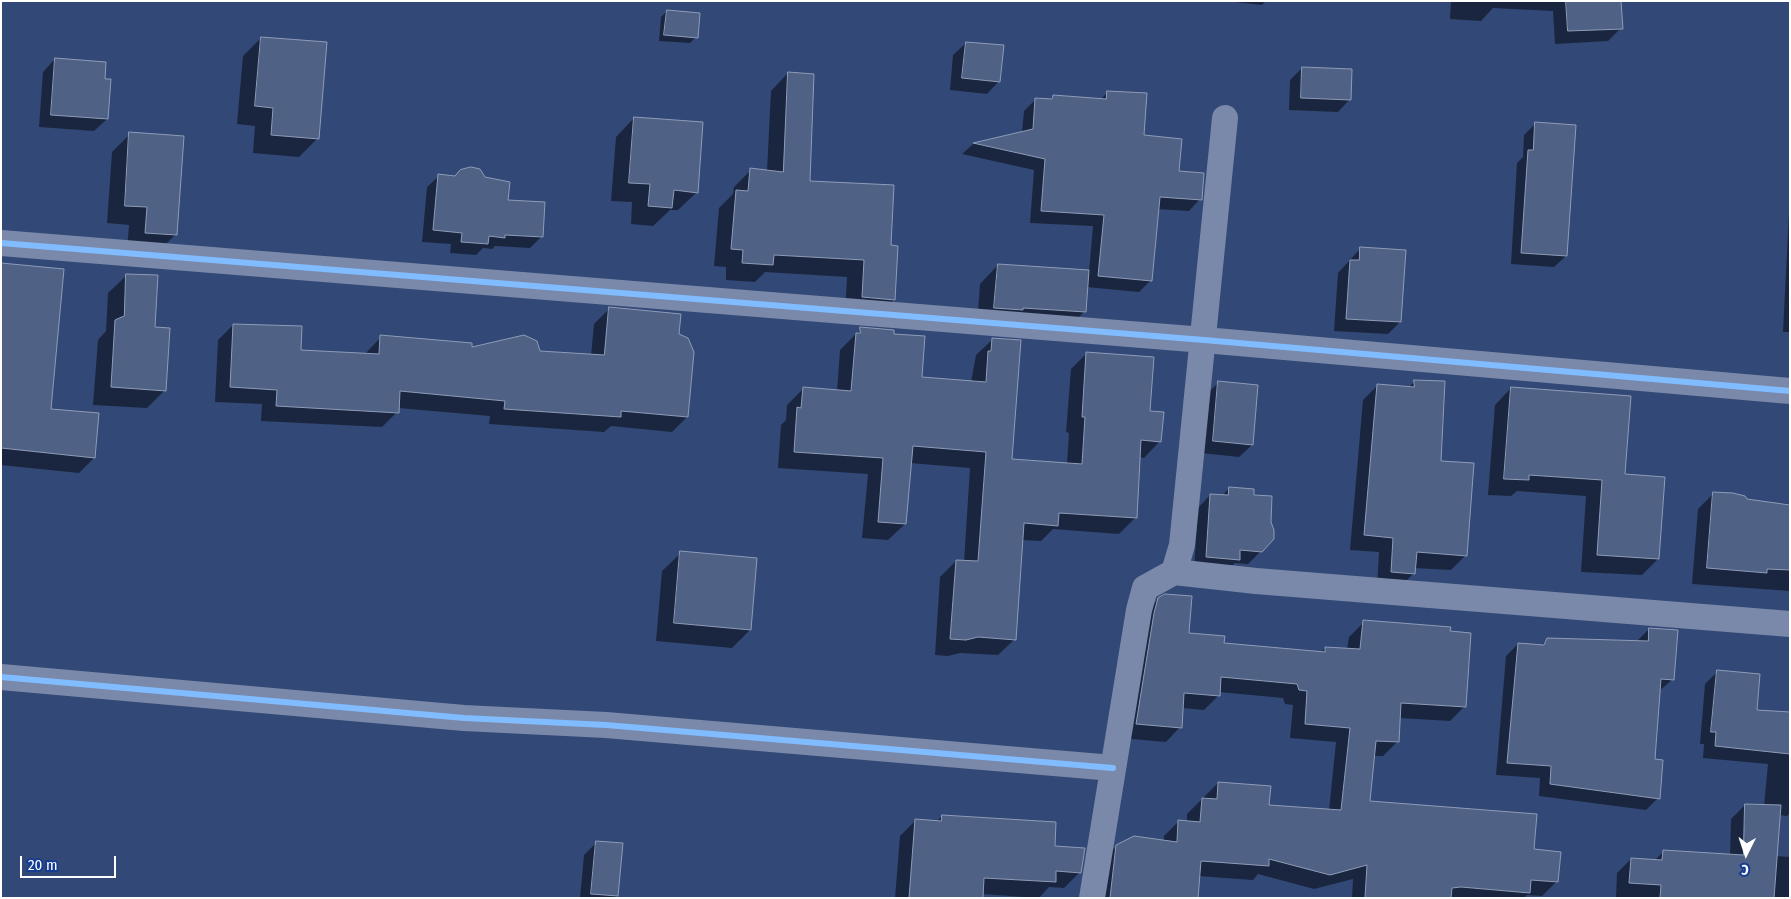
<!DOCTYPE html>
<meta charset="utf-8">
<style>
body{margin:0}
#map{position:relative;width:1791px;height:899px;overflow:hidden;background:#324876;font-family:"Fira Sans Condensed",sans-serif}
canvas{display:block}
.frame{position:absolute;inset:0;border:2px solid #fff;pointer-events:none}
.north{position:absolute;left:1721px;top:829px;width:50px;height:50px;-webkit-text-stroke:4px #163d92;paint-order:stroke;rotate:184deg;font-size:14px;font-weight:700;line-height:20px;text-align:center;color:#fff}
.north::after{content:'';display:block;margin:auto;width:18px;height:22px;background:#fff;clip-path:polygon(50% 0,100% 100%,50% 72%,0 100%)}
.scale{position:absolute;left:20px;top:856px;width:96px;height:22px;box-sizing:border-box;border:2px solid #fff;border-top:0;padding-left:6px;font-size:15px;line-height:18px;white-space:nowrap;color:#fff;-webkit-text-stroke:4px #163d92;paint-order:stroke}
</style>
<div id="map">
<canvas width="1791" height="899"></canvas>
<div class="frame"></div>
<div class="north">С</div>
<div class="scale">20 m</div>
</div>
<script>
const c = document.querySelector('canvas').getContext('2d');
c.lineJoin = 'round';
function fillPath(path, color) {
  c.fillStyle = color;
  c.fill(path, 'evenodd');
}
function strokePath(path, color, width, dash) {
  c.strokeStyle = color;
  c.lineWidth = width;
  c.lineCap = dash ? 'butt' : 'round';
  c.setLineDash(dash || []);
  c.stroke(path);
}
fillPath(new Path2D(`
 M1225,1H1266L1262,5Z
 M1451,1H1620L1621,28L1608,41L1555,44L1553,11L1493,8L1481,21L1450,19Z
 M667,11L696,37L690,43L659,41L661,17Z
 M261,38L317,139L299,157L253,153L255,126L237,124L243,56Z
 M966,43L999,81L987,94L950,90L953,55Z
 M55,59L104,80L107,119L94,131L39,127L43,72Z
 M1302,68L1350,99L1338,112L1289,110L1290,80Z
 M788,73L809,182L890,246L894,300L877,317L845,314L847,277L765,272L755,282L726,280V267L714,266L719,208L733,194L734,187L751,170L767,171L771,91Z
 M1108,92L1143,136L1178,172L1200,199L1189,211L1157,209L1151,280L1139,292L1086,287L1084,312L1066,330L977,326L980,284L998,265L1089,272L1093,226L1030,223L1034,170L962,154L973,144L1022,132L1024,111L1036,99L1049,100L1053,96L1100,100Z
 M634,118L697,192L678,210H670L653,226L631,224L632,202L611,201L616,137Z
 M1536,123L1566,256L1554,267L1511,264L1517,163L1523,157L1524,135Z
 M130,134L176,234L157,253L127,251L129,225L107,223L112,152Z
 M460,171L485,178L541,237L530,248L495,246L492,249L483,248L476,255L450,253L451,244L422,242L427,187L439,176L454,177Z
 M1790,192V332H1783Z
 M1360,249L1400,322L1388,334L1334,331L1338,273Z
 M1,264L50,410L94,458L79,473L1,465Z
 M127,275L154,328L165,390L147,408L93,405L98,340L106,331L108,293Z
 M610,308L678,335L687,417L672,432L611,426L604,432L489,424L490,416L398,408L397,412L382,427L261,421L262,404L215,402L218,340L233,325L300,351L365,354L381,337L470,349L591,356L594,324Z
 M861,329L892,335L920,379L971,382L976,355L993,339L1011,460L1067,464L1069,433L1066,432L1071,369L1087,353L1148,412L1160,441L1144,458L1139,457L1136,517L1119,534L1053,529L1041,541L1021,540L1015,639L998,655L960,653L948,656L935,655L940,577L956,561L964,562L970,468L910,463L905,524L888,540L862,538L868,474L778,468L781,425L786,420L787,405L803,389L837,391L840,350Z
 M1415,381L1466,555L1451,570L1414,568V573L1399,588L1377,586L1379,552L1350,550L1363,400L1378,385L1408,388Z
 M1219,382L1252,445L1239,457L1201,453L1206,395Z
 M1511,388L1624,476L1658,559L1642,575L1581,572L1586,496L1517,491L1511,496L1488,495L1495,405Z
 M1229,488L1252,496L1270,522L1273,539L1248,564L1235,563L1226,572L1194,570L1198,508L1210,495L1222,496Z
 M1714,493L1746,501L1790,504V591L1692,584L1698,509Z
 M681,553L750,630L732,648L656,641L662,571Z
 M1159,599L1188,634L1223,645L1320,653L1325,648L1347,649L1349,637L1364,622L1465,706L1450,721L1399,718L1398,741L1383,756H1373L1368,802L1533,850L1557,881L1542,896L1527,895L1524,898H1352L1353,879L1314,889L1258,874L1253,880L1198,876L1197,898H1098L1101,861L1117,846L1164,842V836L1179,821L1187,822V814L1218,783L1268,806L1329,811L1336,742L1290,738L1293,705L1285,704L1283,698L1219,692L1218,696L1204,710L1182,708L1180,727L1166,742L1121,738L1143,614Z
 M1649,629L1673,679L1659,691L1654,761L1658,798L1646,810L1539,796L1540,778L1496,775L1506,656L1518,644L1541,646L1548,639L1637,641Z
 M1717,672L1756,711L1790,714V813L1787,816L1779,815L1776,856L1790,857V898L1616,897L1617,873L1631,859L1654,861L1663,852L1730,856L1731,819L1745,805L1764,806L1768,764L1703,758L1704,744H1700L1705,684Z
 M942,816L1054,847L1080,872L1064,888L1049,887L1039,898L982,894V898H895L900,836L916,820L936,822Z
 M597,842L617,896L615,898H580L584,855Z`), '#0007');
const building = new Path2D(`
 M1566,1H1621L1623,29L1568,31Z
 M667,10L700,13L698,38L664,35Z
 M261,37L327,42L319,139L271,135L273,108L255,106Z
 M966,42L1004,45L1000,82L962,78Z
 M55,58L106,62L105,79H111L108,119L51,115Z
 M1302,67L1352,69L1351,100L1301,98Z
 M788,72L814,74L810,181L894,185L891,245L898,246L895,300L862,297L864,260L774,255L773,265L742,263L743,250L731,249L736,190L748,191L750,168L783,172Z
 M1107,91L1147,93L1144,135L1182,139L1179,171L1204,173L1202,200L1160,197L1152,281L1098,276L1104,215L1041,211L1045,159L973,143L1033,129L1035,98L1052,99L1053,95L1106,99Z
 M634,117L703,122L698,193L674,190L672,208L648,206L650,184L629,183Z
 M1535,122L1576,125L1567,256L1521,253L1528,150H1533Z
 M129,132L184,136L177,235L145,233L147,207L125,206Z
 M471,167L480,169L485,177L510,182L508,200L545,202L543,237L505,235V238L489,236L488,244L461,242L462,233L433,230L438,174L455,176L460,170Z
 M1360,247L1406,250L1401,322L1346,319L1350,260H1359Z
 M1,263L64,269L51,409L99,413L95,458L1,448Z
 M998,264L1089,270L1086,312L1023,308V310L994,308Z
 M126,274L158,275L155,327L170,328L166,391L111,387L115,320L124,316Z
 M609,307L681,314L679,334L688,338L694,352L688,417L621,411V417L504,409L505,401L400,391L399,413L276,406L277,390L230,387L233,324L302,326L301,350L379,354L380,335L472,343V347L524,335L537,341L540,351L604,355Z
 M860,327L894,330V334L925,336L922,377L986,382L988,351H991L992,338L1021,340L1012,459L1082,464L1085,417H1082L1086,352L1154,357L1150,411L1164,412L1161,442L1141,440L1137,518L1059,513L1058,526L1024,523L1016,640L978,637L966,640L950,639L956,560L978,561L986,452L913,446L906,524L878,522L883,458L794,452L797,407L801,408L803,387L851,391L856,333H860Z
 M1414,380L1445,381L1441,461L1474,463L1467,556L1417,552L1415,574L1391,572L1393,538L1364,535L1377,384L1414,387Z
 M1218,381L1258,385L1253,445L1213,441Z
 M1511,387L1631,396L1625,474L1665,477L1659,559L1597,555L1602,480L1529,475V480L1504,479Z
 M1229,487L1254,489V495L1272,496L1271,522L1274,530V539L1262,552L1240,550V560L1206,557L1210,494L1228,495Z
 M1713,492L1733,493L1745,496L1747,499L1790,505V570L1767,569V573L1707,568Z
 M680,551L757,558L751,630L674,623Z
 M1165,594L1192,596L1189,633L1225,636L1224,643L1325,652V647L1360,649L1363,620L1451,627L1450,631L1471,633L1466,707L1401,703L1399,742L1376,741L1370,801L1537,814L1534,849L1561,852L1558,882L1531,880L1530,893L1461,887L1452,888L1451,898H1365L1367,865L1330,875L1269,859V866L1201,861L1198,898H1110L1116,845L1134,836L1177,842L1178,820L1200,822L1202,798L1217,799L1218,782L1271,786L1269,805L1341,810L1350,728L1305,724L1307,691L1299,690L1297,684L1221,677L1220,696L1184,693L1182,728L1136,724L1154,613L1158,598Z
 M1649,628L1678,630L1674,680L1661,679L1655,759L1663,760L1660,799L1550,784L1551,766L1507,763L1518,643L1544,645L1547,638L1648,641Z
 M1717,670L1760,674L1757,710L1790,712V754L1715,746L1716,732H1711Z
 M1745,804L1781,805L1774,898H1660L1661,885L1629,883L1631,858L1662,860L1663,850L1743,855Z
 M942,815L1056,822L1055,846L1085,848L1081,873L1056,871V882L984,878L983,898H909L915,819L941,821Z
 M596,841L623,843L618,896L591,894Z`);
fillPath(building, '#4f6185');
strokePath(building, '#8f9cb7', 1);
strokePath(new Path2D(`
 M1,243L1204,340L1790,391
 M1174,572L1182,545L1225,118
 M1,677L464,718L606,725L1113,768
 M1092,898L1139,610L1145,588L1174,572L1256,581L1790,624`), '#7a89a9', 26);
strokePath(new Path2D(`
 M1,243L1204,340L1790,391
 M1,677L464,718L606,725L1113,768`), '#80bcff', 6);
</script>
